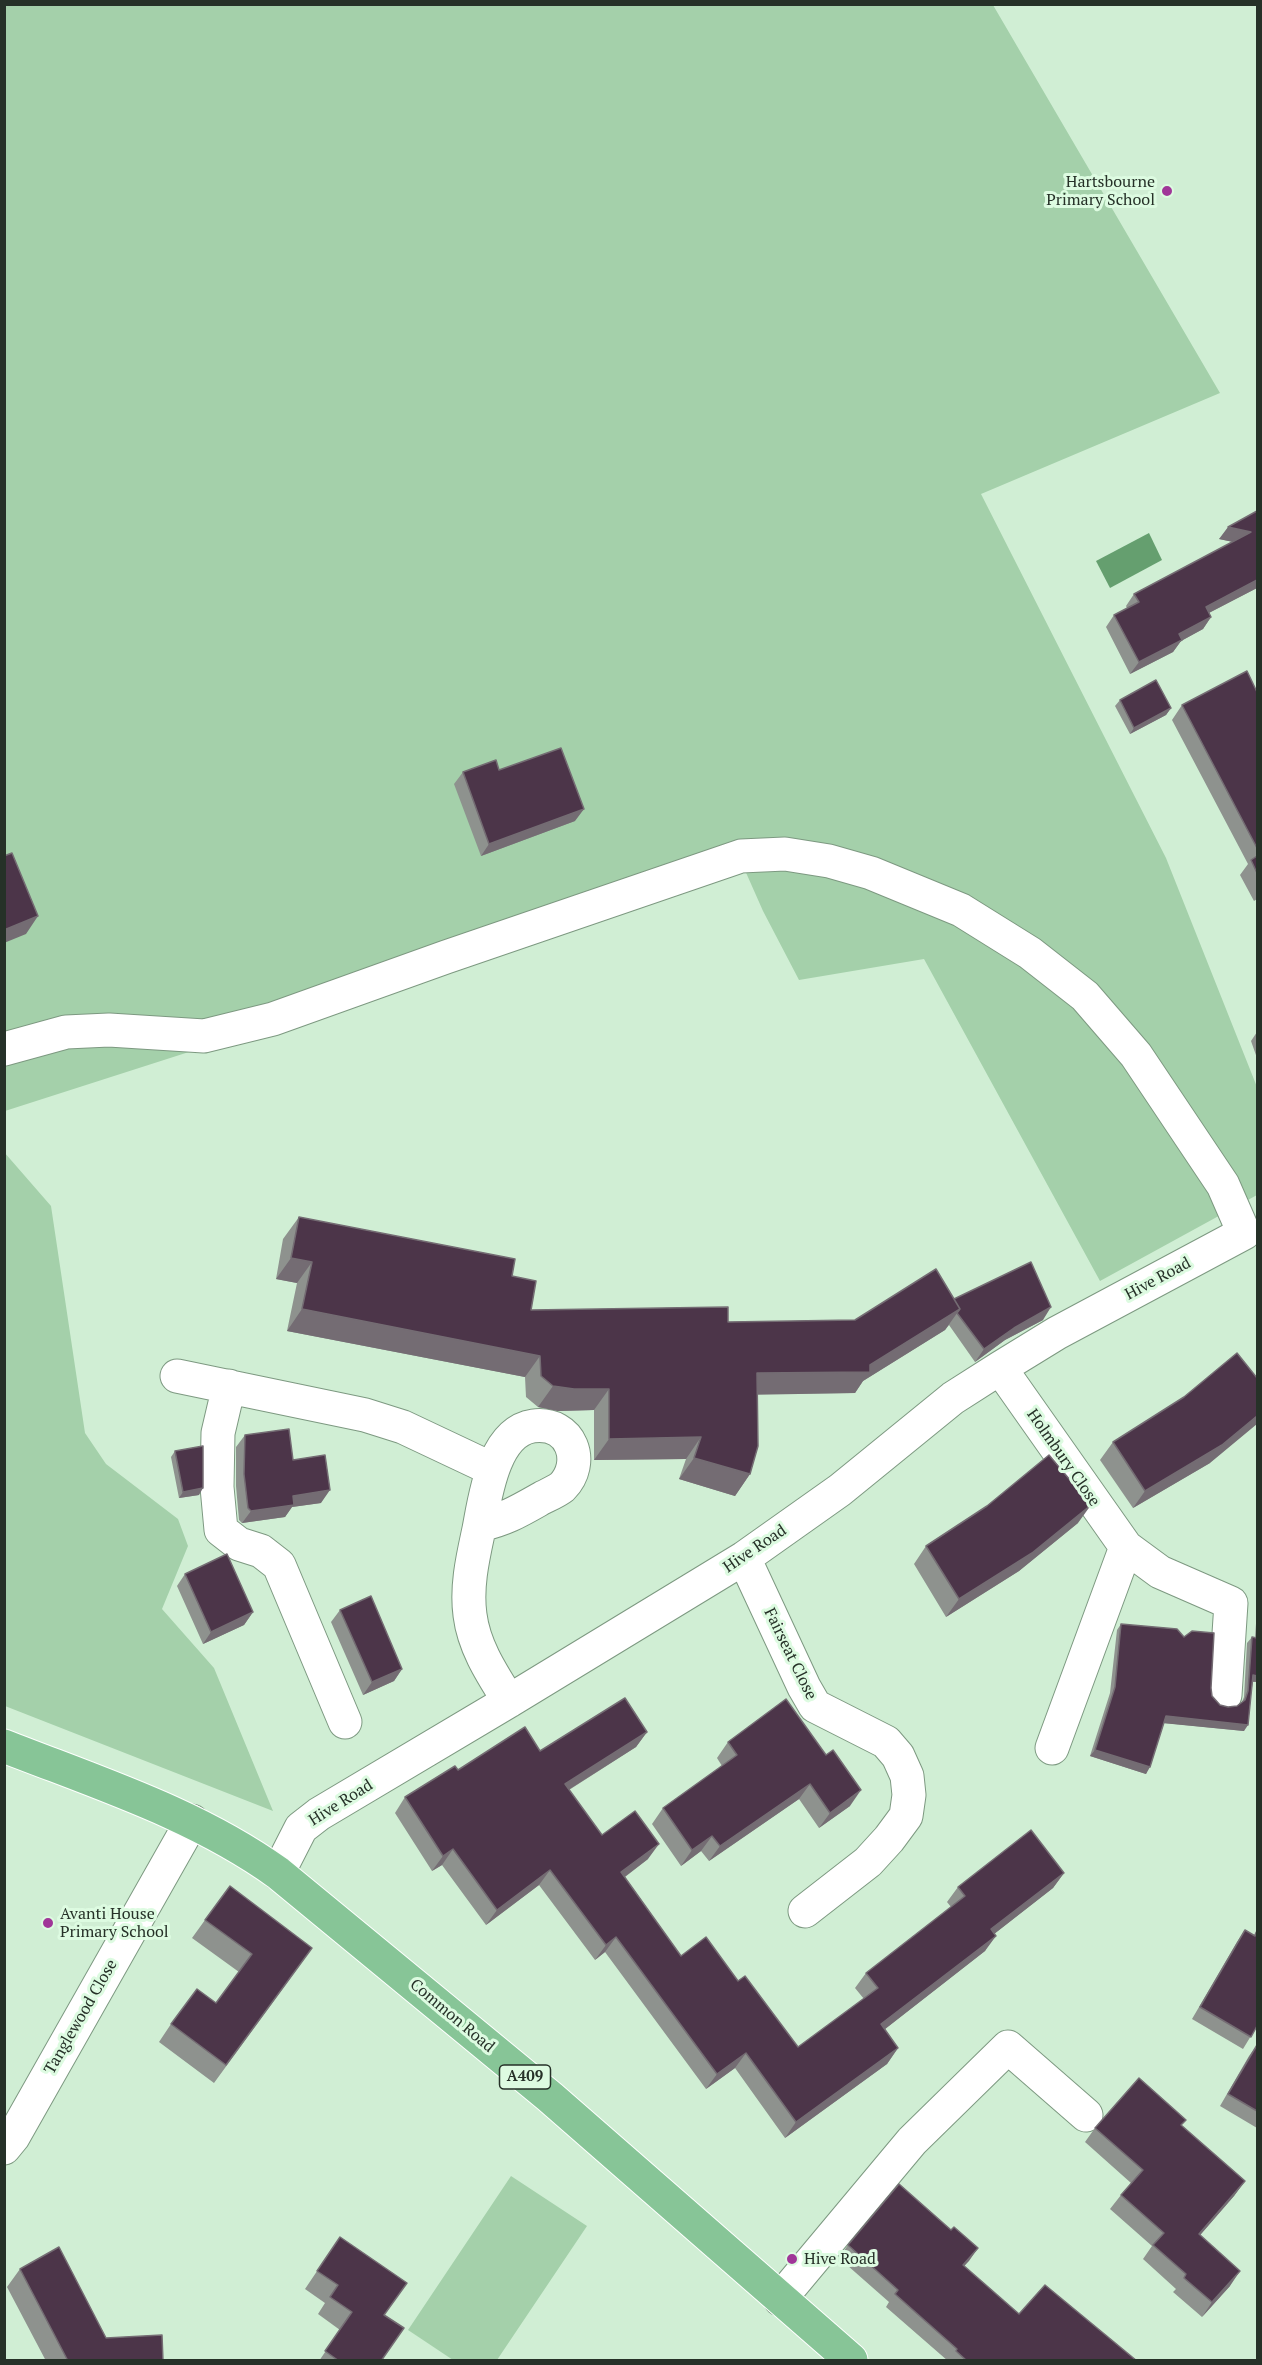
<!DOCTYPE html>
<style>
body{margin:0}
#map{position:relative;width:1262px;height:2365px;overflow:hidden;background:#d0eed4;font-family:"PT Serif",serif}
canvas{display:block}
.frame{position:absolute;inset:0;border:6px solid #263128;pointer-events:none}
</style>
<div id="map">
<canvas width="1262" height="2365"></canvas>
<div class="frame"></div>
</div>
<script>
const c = document.querySelector('canvas').getContext('2d');
c.lineJoin = 'round';
function fillPath(path, color) {
  c.fillStyle = color;
  c.fill(path, 'evenodd');
}
function strokePath(path, color, width, dash) {
  c.strokeStyle = color;
  c.lineWidth = width;
  c.lineCap = dash ? 'butt' : 'round';
  c.setLineDash(dash || []);
  c.stroke(path);
}
function write(font, color, halo, rows, align = 'center') {
  c.font = font + ' "PT Serif",serif';
  c.lineWidth = 6;
  c.setLineDash([]);
  c.textBaseline = 'middle';
  c.strokeStyle = halo;
  c.fillStyle = color;
  for (const [text, x, y, turn = 0] of rows) {
    c.save();
    c.translate(x, y);
    c.rotate((+turn || 0) * Math.PI / 180);
    c.textAlign = isNaN(turn) ? turn : align;
    if (halo) c.strokeText(text, 0, 0);
    c.fillText(text, 0, 0);
    c.restore();
  }
}
fillPath(new Path2D(`
 M4,5H993L1220,393L981,494L1166,858L1257,1087V1195L1100,1281L924,959L799,980L763,911L732,841L354,999L5,1111Z
 M4,1152L51,1206L85,1433L106,1464L178,1519L188,1546L162,1609L214,1668L273,1811L5,1706Z
 M511,2176L587,2226L497,2360H453L408,2330Z`), '#a4d0aa');
fillPath(new Path2D(`
 M1149,533L1162,560L1110,588L1096,561Z`), '#659f6f');
const minor = new Path2D(`
 M4,1049L66,1032L109,1030L204,1036L273,1019L446,957L741,856L785,854L829,861L871,873L961,910L1030,953L1085,996L1136,1055L1223,1185L1244,1233L1057,1333L1000,1368L953,1398L840,1490L744,1558L509,1701L319,1814L301,1828L278,1873
 M1000,1368L1126,1547L1160,1572L1231,1603L1225,1695
 M177,1376L365,1415L403,1427L492,1469
 M229,1386L218,1433L217,1487L221,1530L239,1544L261,1551L279,1565L345,1722
 M480,1525C506,1519 519,1511 542,1498C548,1495 557,1491 562,1487C586,1463 572,1421 533,1426C493,1432 485,1498 479,1529C473,1557 466,1586 470,1615C474,1647 492,1674 509,1701
 M744,1558L804,1687L815,1706L886,1742L898,1756L907,1776L909,1795L906,1816L889,1839L868,1862L805,1911
 M1052,1748L1126,1547
 M4,2148L13,2137L192,1821
 M780,2299L912,2141L1008,2047L1086,2115`);
const major = new Path2D(`
 M4,1746C98,1783 196,1814 278,1873L550,2097L851,2360`);
strokePath(minor, '#7d9981', 35);
strokePath(major, '#fff', 35);
strokePath(minor, '#fff', 33);
strokePath(major, '#87c597', 33);
fillPath(new Path2D(`
 M1257,511V588L1209,613L1211,617L1203,629L1181,641L1173,652L1130,674L1106,627L1114,615L1127,608L1126,606L1134,594L1233,542L1219,539Z
 M1257,692V899L1254,901L1240,875L1248,864L1172,720L1182,705Z
 M1120,700L1171,708L1166,715L1130,734L1115,706Z
 M499,770L575,821L481,856L454,784L463,772Z
 M1257,1032V1058L1251,1041Z
 M299,1217L512,1276L531,1310L728,1322L855,1320L954,1299L1043,1320L1005,1340L975,1362L949,1325L945,1330L863,1381L855,1393L758,1394L750,1474L735,1496L679,1479L686,1459L594,1460V1410L558,1411L538,1407L526,1397L525,1377L287,1331L297,1283L276,1279L283,1239Z
 M245,1435L293,1460L321,1503L292,1507L285,1517L242,1523L239,1520L236,1486V1447Z
 M1113,1442L1210,1463L1133,1508L1100,1460Z
 M175,1451L199,1495L179,1498L171,1457Z
 M1078,1523L1019,1571L946,1617L914,1564L926,1546Z
 M185,1574L253,1612L244,1625L203,1644L177,1586Z
 M1257,1609V1682H1253L1244,1731L1164,1723L1146,1774L1090,1756L1110,1693L1117,1630L1121,1624L1211,1688L1212,1696L1220,1705L1228,1707L1237,1706L1242,1702L1244,1697L1247,1643L1252,1637L1255,1638Z
 M340,1610L402,1669L394,1681L363,1695L331,1622Z
 M786,1699L850,1806L819,1828L799,1799L709,1861L701,1851L681,1866L652,1824L663,1808L722,1766L717,1758L728,1742Z
 M647,1732L636,1747L569,1790L602,1835L648,1859L625,1877L681,1956L738,1981L798,2047L864,1999L855,1988L866,1973L951,1907L947,1902L958,1887L1064,1873L1053,1888L994,1934L985,1951L885,2029L898,2048L887,2064L785,2138L735,2068L706,2089L605,1952L595,1960L539,1885L486,1925L442,1865L432,1871L395,1813L405,1797L458,1770L540,1751Z
 M205,1920L300,1965L214,2083L159,2042L171,2024L216,2003L239,1972L192,1938Z
 M1257,1929V2026L1243,2049L1192,2019L1237,1942L1245,1930L1254,1935Z
 M1257,2045V2128L1220,2106L1249,2056Z
 M1182,2126L1245,2181L1234,2196L1200,2235L1230,2286L1202,2317L1173,2292L1176,2289L1143,2259L1152,2246L1110,2209L1121,2195L1131,2183L1085,2142L1095,2128Z
 M951,2230L978,2248L964,2266L1019,2314L1137,2361H948L886,2307L889,2302L839,2258L848,2245Z
 M340,2237L384,2315L381,2361H319L340,2330L318,2314L325,2303L305,2289Z
 M20,2269L106,2338L163,2361H46L7,2287Z`), '#8e928e');
fillPath(new Path2D(`
 M1228,527L1251,532L1243,544L1219,539Z
 M1257,580V588L1197,619L1206,607Z
 M1211,617L1203,629L1181,641L1173,652L1130,674L1139,662L1179,634Z
 M1171,708L1166,715L1130,734L1134,728Z
 M584,809L575,821L481,856L489,844Z
 M38,916L26,934L4,943V930Z
 M291,1258L312,1262L297,1283L276,1279Z
 M1051,1307L1043,1320L1005,1340L975,1362L984,1349L1014,1328Z
 M302,1309L540,1356L525,1377L287,1331Z
 M960,1309L945,1330L863,1381L855,1393L742,1395L757,1373L870,1365Z
 M553,1386L609,1389L594,1410L558,1411L538,1407Z
 M1257,1416V1424L1210,1463L1133,1508L1145,1491Z
 M701,1437L686,1459L594,1460L609,1439Z
 M694,1458L750,1474L735,1496L679,1479Z
 M203,1488L199,1495L179,1498L183,1492Z
 M330,1490L321,1503L292,1507L285,1517L242,1523L251,1511L293,1496Z
 M1091,1505L1078,1523L1019,1571L946,1617L959,1599Z
 M253,1612L244,1625L203,1644L211,1632Z
 M402,1669L394,1681L363,1695L372,1682Z
 M1253,1675L1257,1676V1682L1249,1681Z
 M1166,1716L1248,1725L1244,1731L1162,1723Z
 M647,1732L636,1747L554,1799L565,1784Z
 M1095,1750L1150,1767L1146,1774L1090,1756Z
 M810,1784L799,1799L709,1861L720,1846Z
 M861,1790L850,1806L819,1828L830,1813Z
 M712,1836L701,1851L681,1866L692,1850Z
 M659,1844L648,1859L610,1888L621,1872Z
 M453,1849L442,1865L432,1871L443,1856Z
 M550,1870L539,1885L486,1925L497,1910Z
 M1064,1873L1053,1888L980,1945L991,1929Z
 M996,1936L985,1951L871,2040L881,2024Z
 M616,1937L605,1952L595,1960L606,1945Z
 M898,2048L887,2064L785,2138L796,2122Z
 M746,2053L735,2068L706,2089L717,2074Z
 M1245,2181L1234,2196L1189,2248L1199,2234Z
 M978,2248L969,2261L954,2277L963,2265Z
 M1240,2271L1230,2286L1202,2317L1212,2302Z`), '#746c73');
const building = new Path2D(`
 M1257,511V580L1206,607L1211,617L1179,634L1182,640L1139,662L1114,615L1139,602L1134,594L1251,532L1228,527Z
 M1247,671L1257,692V848L1182,705Z
 M1156,680L1171,708L1134,728L1120,700Z
 M561,748L584,809L489,844L463,772L496,760L499,770Z
 M12,853L38,916L4,930V856Z
 M1257,856V873L1251,860Z
 M299,1217L515,1259L512,1276L536,1281L531,1310L728,1307V1322L855,1320L936,1269L960,1309L870,1365V1372L757,1373L758,1446L750,1474L694,1458L701,1437L609,1439V1389H574L553,1386L541,1376L540,1356L302,1309L312,1262L291,1258Z
 M1031,1262L1051,1307L1014,1328L984,1349L957,1313L960,1309L954,1299Z
 M1237,1353L1257,1378V1416L1222,1445L1145,1491L1113,1442L1184,1397Z
 M289,1429L293,1460L325,1455L330,1490L293,1496L294,1505L251,1511L248,1508L244,1474L245,1435Z
 M203,1446V1488L183,1492L175,1451Z
 M1049,1455L1091,1505L1032,1553L959,1599L926,1546L987,1506Z
 M227,1554L253,1612L211,1632L185,1574Z
 M371,1596L402,1669L372,1682L340,1610Z
 M1121,1624L1177,1629L1184,1637L1192,1631L1214,1633L1211,1688L1212,1696L1220,1705L1228,1707L1237,1706L1245,1700L1248,1691L1252,1637L1257,1638V1676L1253,1675L1248,1725L1166,1716L1150,1767L1095,1750L1115,1687Z
 M625,1698L647,1732L565,1784L602,1835L635,1811L659,1844L621,1872L681,1956L706,1937L738,1981L745,1976L798,2047L878,1988L866,1973L965,1896L958,1887L1031,1830L1064,1873L991,1929L996,1936L881,2024L898,2048L796,2122L746,2053L717,2074L616,1937L606,1945L550,1870L497,1910L453,1849L443,1856L405,1797L455,1766L458,1770L525,1727L540,1751Z
 M786,1699L826,1755L833,1750L861,1790L830,1813L810,1784L720,1846L712,1836L692,1850L663,1808L737,1755L728,1742Z
 M230,1886L312,1948L226,2065L171,2024L197,1989L216,2003L252,1954L205,1920Z
 M1245,1930L1255,1936L1257,1931V2026L1251,2037L1200,2007Z
 M1257,2045V2111L1228,2094Z
 M1139,2078L1186,2120L1181,2125L1245,2181L1199,2234L1240,2271L1212,2302L1184,2278L1186,2274L1153,2245L1164,2233L1121,2195L1143,2170L1095,2128Z
 M899,2184L951,2230L954,2227L978,2248L963,2265L1019,2314L1045,2285L1137,2361H967L956,2351L957,2349L895,2294L898,2290L848,2245Z
 M340,2237L407,2283L384,2315L404,2328L381,2361H339L325,2351L352,2312L330,2297L338,2285L317,2271Z
 M59,2247L106,2338L162,2335L163,2361H68L20,2269Z`);
fillPath(building, '#4c3549');
strokePath(building, '#746c73', 1.5);
for (const [x, y, r, color] of [
 [1167,191,6,"#a03698"],
 [48,1923,6,"#a03698"],
 [792,2259,6,"#a03698"]
]) {
  const dot = new Path2D();
  dot.arc(x, y, r, 0, 2 * Math.PI);
  c.fillStyle = color;
  c.fill(dot);
  strokePath(dot, '#ddfbe1', 2);
}
for (const [x, y, w] of [
 [525,2077,51]
]) {
  const box = new Path2D();
  box.roundRect(x - w / 2, y - 12, w, 24, 4.5);
  c.fillStyle = '#ddfbe1';
  c.fill(box);
  strokePath(box, '#263128', 1.5);
}
write('bold 15px', '#263128', null, [
 ["A409",525,2077]
]);
write('16px', '#263128', '#ddfbe1', [
 ["Hartsbourne",1155,182,"right"],
 ["Primary School",1155,200,"right"],
 ["Avanti House",60,1914],
 ["Primary School",60,1932],
 ["Hive Road",804,2259]
], 'left');
write('16px', '#263128', '#ddfbe1', [
 ["Hive Road",1158,1279,-28],
 ["Holmbury Close",1063,1458,55],
 ["Hive Road",755,1549,-34],
 ["Fairseat Close",790,1654,64],
 ["Hive Road",341,1803,-32],
 ["Common Road",452,2016,40],
 ["Tanglewood Close",81,2017,-60]
]);
</script>
